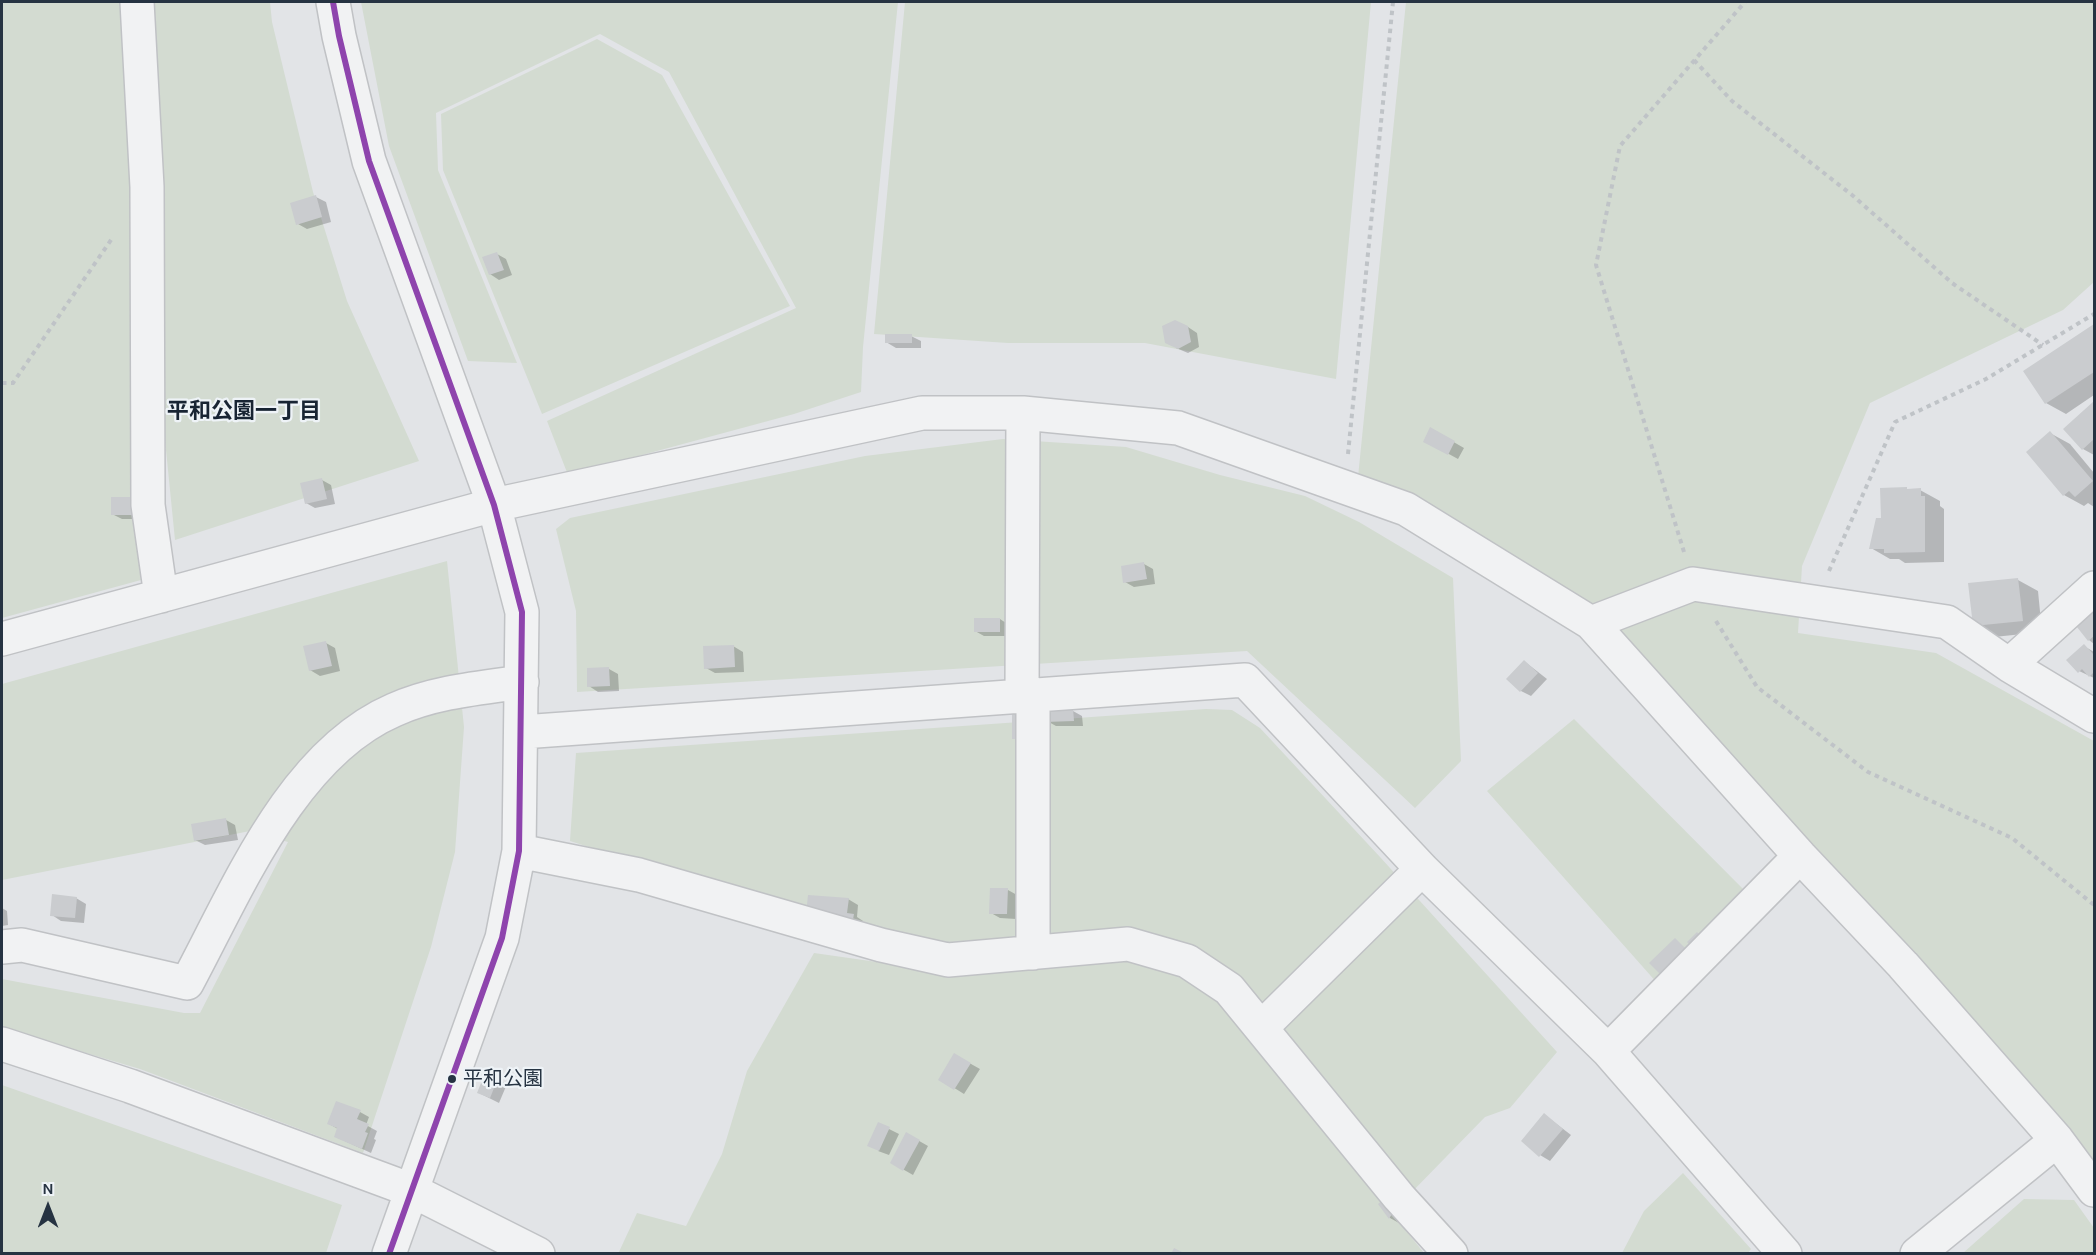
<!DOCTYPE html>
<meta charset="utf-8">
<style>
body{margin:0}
#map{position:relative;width:2096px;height:1255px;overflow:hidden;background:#e2e4e7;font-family:Karla,sans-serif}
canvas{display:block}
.frame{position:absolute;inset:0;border:3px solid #263342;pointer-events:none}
.north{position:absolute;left:18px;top:1177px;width:60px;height:60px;-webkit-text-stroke:4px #eef3f7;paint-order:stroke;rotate:0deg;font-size:16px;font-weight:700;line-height:24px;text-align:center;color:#263342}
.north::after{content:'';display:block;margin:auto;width:21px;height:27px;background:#263342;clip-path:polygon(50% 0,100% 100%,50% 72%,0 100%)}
</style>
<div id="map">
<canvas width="2096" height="1255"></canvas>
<div class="frame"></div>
<div class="north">N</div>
</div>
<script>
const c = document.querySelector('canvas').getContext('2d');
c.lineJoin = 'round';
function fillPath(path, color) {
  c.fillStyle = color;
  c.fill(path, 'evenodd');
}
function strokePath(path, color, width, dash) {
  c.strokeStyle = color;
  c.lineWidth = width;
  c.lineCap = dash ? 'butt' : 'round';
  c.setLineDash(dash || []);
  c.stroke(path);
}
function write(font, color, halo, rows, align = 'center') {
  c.font = font + ' Karla,"Noto Sans JP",sans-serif';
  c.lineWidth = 4.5;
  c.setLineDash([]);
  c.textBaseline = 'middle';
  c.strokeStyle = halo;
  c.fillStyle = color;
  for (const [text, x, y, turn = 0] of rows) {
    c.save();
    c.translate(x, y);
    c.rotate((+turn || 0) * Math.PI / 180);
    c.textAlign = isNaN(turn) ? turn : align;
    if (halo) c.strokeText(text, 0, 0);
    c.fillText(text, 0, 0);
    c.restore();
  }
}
fillPath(new Path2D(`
 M2,2H122L136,190L131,396L132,515L141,580L2,618Z
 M151,2H270L272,22L313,192L347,301L419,461L175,540L161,400Z
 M361,2H898L863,347L861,392L794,414L568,475L547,421L796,308L669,72L600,34L436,113L438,170L517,363L468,361L389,146Z
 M905,2H1371L1336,379L1145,343H1008L874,334Z
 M1406,2H2094V282L2063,310L1870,403L1802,566L1798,633L1936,653L2094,741V1163L2079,1142L1624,641L1358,477Z
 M597,39L662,75L790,306L542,414L443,170L441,114Z
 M1003,439L1126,447L1220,475L1305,496L1359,522L1453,578L1461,761L1415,808L1247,651L577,692L576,611L556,529L570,518L865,456Z
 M447,561L464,727L455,852L431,947L363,1153L140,1069L2,1028V979L184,1013H200L288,842L250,831L2,880V684Z
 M1206,709L1232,710L1260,728L1380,857L1557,1052L1510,1108L1485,1117L1408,1196L1213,962L901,947L570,841L576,753Z
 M1574,719L1751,897L1658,984L1487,791Z
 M814,953L919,968L1094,957L1138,962L1184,978L1224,1004L1424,1253L618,1254L637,1213L686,1226L722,1154L747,1071Z
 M2,1085L342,1205L326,1253H2Z
 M1683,1173L1751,1249L1748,1253H1622L1644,1211Z
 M2024,1199L2074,1200L2094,1228V1253H1963Z`), '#d3dbd1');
fillPath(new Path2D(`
 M316,197L326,202L331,222L307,229L298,224Z
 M497,254L506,259L512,275L499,280L490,274Z
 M2094,326V395L2066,414L2046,403L2025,371Z
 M1188,327L1197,333L1199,347L1188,353L1176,348Z
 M911,336L921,341V348H896L886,342Z
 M2094,403V455L2083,449L2066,429Z
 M1431,429L1464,448L1458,459L1425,441Z
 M2050,433L2070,444L2094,473V507L2088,503L2084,506L2064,495Z
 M322,480L331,485L335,504L315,508L306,503Z
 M1920,490L1940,501V506L1944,509V562L1905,563L1899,559H1890L1871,548Z
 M138,498L148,519H122L112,514Z
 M1144,564L1153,569L1155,584L1134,587L1125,582Z
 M2018,580L2038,591L2042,632L1994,637L1974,625Z
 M2094,608V644L2089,640L2075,623Z
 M975,619H1000L1009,625V636H984L975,631Z
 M326,643L335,648L340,671L320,676L310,670Z
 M733,646L743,652L744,672L715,673L706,668Z
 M2084,646L2094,652V678L2079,671Z
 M1524,661L1547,679L1531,696L1521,691L1508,679Z
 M609,669L618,674L619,691L598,692L589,686Z
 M1073,711L1082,716L1083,726H1056L1047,721Z
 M226,820L235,825L238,840L205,845L195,840Z
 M1008,890L1017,895L1016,919L1000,918L991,913Z
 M76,898L86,904L84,923L61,921L52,915Z
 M848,899L858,905L857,917L863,921L862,929L839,923Z
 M2,908L7,911L8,925L2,926Z
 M955,1055L980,1069L964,1094L940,1079Z
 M497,1079L507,1084L499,1103L479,1093Z
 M360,1112L369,1117L366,1125L377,1131L374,1139L376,1140L371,1153L336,1137L338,1129L329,1124Z
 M1545,1115L1571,1135L1550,1161L1540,1155Z
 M879,1124L899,1134L889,1155L878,1151Z
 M907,1134L928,1146L913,1175L892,1163Z
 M1380,1204L1403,1216L1399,1223L1390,1218Z`), '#0003');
fillPath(new Path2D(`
 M316,195L322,217L296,225L290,203Z
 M497,252L504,270L489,275L482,257Z
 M1175,320L1188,326L1191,342L1178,349L1165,343L1162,326Z
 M2094,324V372L2045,404L2023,371Z
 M885,334H912V343H885Z
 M2094,401V439L2082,450L2063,429Z
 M1430,427L1455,441L1448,455L1423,442Z
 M2050,431L2093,481L2075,497L2069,491L2063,496L2026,452Z
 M322,478L327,499L305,504L300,483Z
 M1907,487V489L1921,488V496H1925V552L1884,553V549H1869L1876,518H1881L1880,488Z
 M111,497H139V515H111Z
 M1144,562L1147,579L1123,583L1121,566Z
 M2018,578L2023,621L1973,626L1968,583Z
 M2094,606V636L2088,641L2073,622Z
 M974,618H1000V632H974Z
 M326,641L332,666L309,671L303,646Z
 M2084,644L2094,655V672L2089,677L2082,669L2078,673L2066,660Z
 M734,645L735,667L704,669L703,646Z
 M1524,660L1538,673L1520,692L1506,679Z
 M609,667L610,686L587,687V668Z
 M1073,709L1074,721L1045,722V710Z
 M1012,712H1025V739H1012Z
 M226,818L229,835L194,841L191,824Z
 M990,888H1008L1007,914H989Z
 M52,894L77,897L75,918L50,916Z
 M808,895L849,898L847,913L854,914L852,925L806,914Z
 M1697,932L1704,940L1695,950L1687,942Z
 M1675,938L1691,954L1666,980L1649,963Z
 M954,1053L971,1063L954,1090L938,1080Z
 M485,1073L498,1078L490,1098L477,1093Z
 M336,1101L361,1110L357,1119L369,1124L365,1132L368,1133L362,1149L334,1137L337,1128L327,1124Z
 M1544,1113L1563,1129L1539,1157L1521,1141Z
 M878,1122L890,1127L879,1151L867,1146Z
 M906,1132L920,1140L903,1171L890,1163Z
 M1386,1198L1394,1210L1389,1219L1378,1204Z
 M1174,1248L1186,1254H1171Z`), '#cacccf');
const minor = new Path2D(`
 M137,2L147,187L148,505L161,596
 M333,2L339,36L369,161L494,505L522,612L519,851L502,938L389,1254
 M1591,623L1693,584L1947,622L2009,665L2094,716
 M2,639L494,505L922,413H1023L1178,428L1406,509L1591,623L1800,856L1903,965L2057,1140L2094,1190
 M2009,665L2094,588
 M1033,695V953
 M1022,696L1023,413
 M522,732L1245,680L1422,869L1608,1051L1785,1254
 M519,851L639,875L881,945L948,960L1128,944L1187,961L1229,989L1399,1197L1451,1254
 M2,947L22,945L187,983C237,890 292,754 394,710C434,692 479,688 522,682
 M1261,1028L1422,869
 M2,1044L130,1086L411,1190L538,1254
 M1608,1051L1800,856
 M1917,1254L2057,1140`);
strokePath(minor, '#c0c2c5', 36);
strokePath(new Path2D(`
 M1694,60L1732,101L1852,195L1952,283L2043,345
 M2,383H13L113,237
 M1348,454L1393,2
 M1684,552L1596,265L1620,146L1745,2
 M1829,571L1895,422L1986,379L2094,314
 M1716,621L1757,687L1868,772L2012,838L2094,905`), '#bfc3c7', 4, [4.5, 4.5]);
strokePath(minor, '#f1f2f3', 33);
strokePath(new Path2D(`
 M333,2L339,36L369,161L494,505L522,612L519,851L502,938L389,1254`), '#8e44ad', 6);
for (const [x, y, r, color] of [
 [452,1079,5,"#263342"]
]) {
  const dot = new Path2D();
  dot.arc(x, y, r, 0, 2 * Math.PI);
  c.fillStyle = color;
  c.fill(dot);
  strokePath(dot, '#eef3f7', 2);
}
write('20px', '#263342', '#eef3f7', [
 ["平和公園",463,1079]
], 'left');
write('bold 22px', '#182433', '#eef3f7', [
 ["平和公園一丁目",244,412]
]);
</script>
